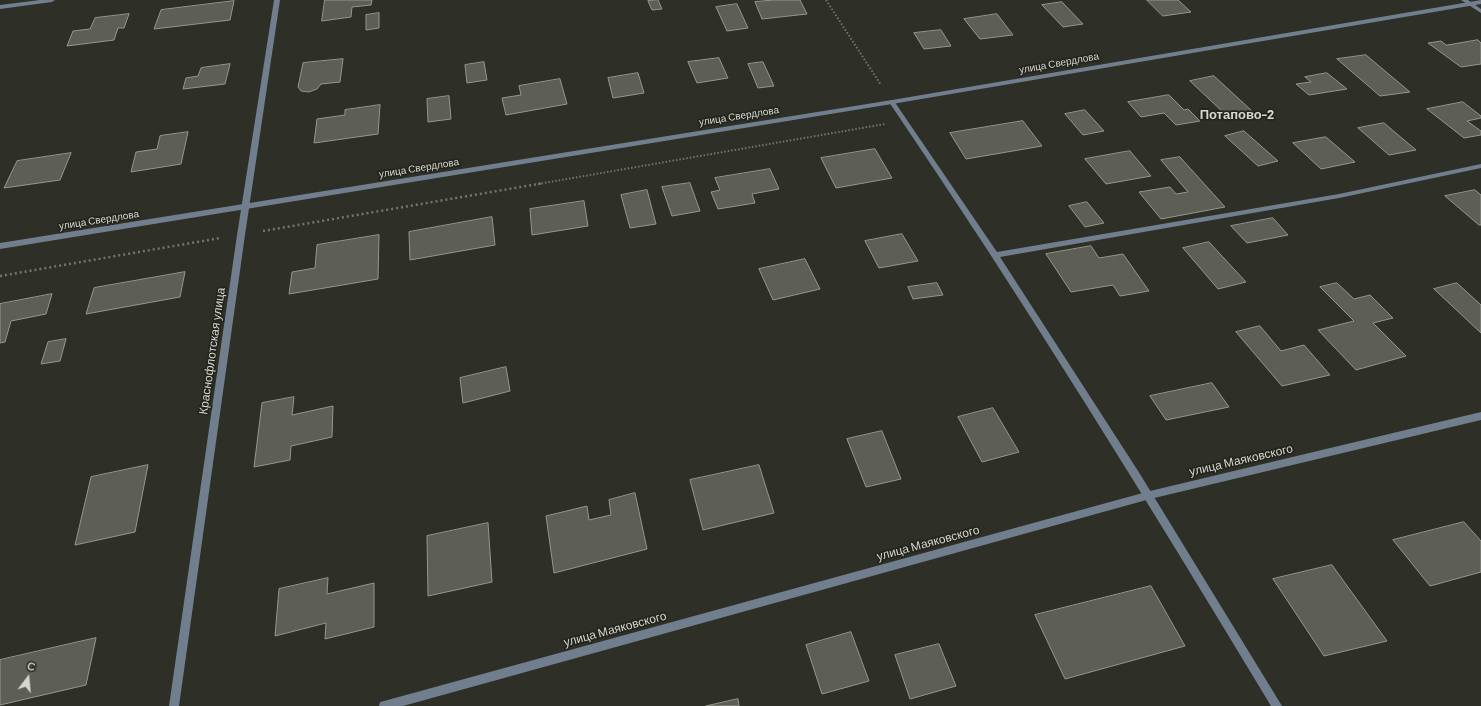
<!DOCTYPE html>
<meta charset="utf-8">
<style>
body{margin:0}
#map{position:relative;width:1481px;height:706px;overflow:hidden;background:#2e3027;font-family:Barlow,sans-serif}
canvas{display:block}
.north{position:absolute;left:8px;top:658px;width:40px;height:40px;-webkit-text-stroke:3px #24261d;paint-order:stroke;rotate:16deg;font-size:11px;font-weight:700;line-height:16px;text-align:center;color:#d5d7d1}
.north::after{content:'';display:block;margin:auto;width:14px;height:18px;background:#d5d7d1;clip-path:polygon(50% 0,100% 100%,50% 72%,0 100%)}
</style>
<div id="map">
<canvas width="1481" height="706"></canvas>
<div class="north">С</div>
</div>
<script>
const c = document.querySelector('canvas').getContext('2d');
c.lineJoin = 'round';
function fillPath(path, color) {
  c.fillStyle = color;
  c.fill(path, 'evenodd');
}
function strokePath(path, color, width, dash) {
  c.strokeStyle = color;
  c.lineWidth = width;
  c.lineCap = dash ? 'butt' : 'round';
  c.setLineDash(dash || []);
  c.stroke(path);
}
function write(font, color, halo, rows, align = 'center') {
  c.font = font + ' Barlow,sans-serif';
  c.lineWidth = 3.5;
  c.setLineDash([]);
  c.textBaseline = 'middle';
  c.strokeStyle = halo;
  c.fillStyle = color;
  for (const [text, x, y, turn = 0] of rows) {
    c.save();
    c.translate(x, y);
    c.rotate((+turn || 0) * Math.PI / 180);
    c.textAlign = isNaN(turn) ? turn : align;
    if (halo) c.strokeText(text, 0, 0);
    c.fillText(text, 0, 0);
    c.restore();
  }
}
const building = new Path2D(`
 M325,0H372L371,5L352,7L351,17L322,21Z
 M658,0L662,9L652,10L648,1Z
 M774,0H800L807,14L762,19L755,2Z
 M1147,0H1178L1191,12L1163,16Z
 M234,1L230,20L154,29L161,10Z
 M1062,2L1083,24L1063,27L1042,5Z
 M737,4L748,28L727,31L716,7Z
 M379,13V28L366,30V15Z
 M129,14L124,28H118L114,40L67,46L73,31L90,29L95,18Z
 M997,14L1013,35L980,39L964,19Z
 M941,30L951,46L924,49L914,33Z
 M1478,40L1481,43V64L1461,67L1428,43L1441,41L1446,45Z
 M1366,55L1410,92L1380,96L1337,59Z
 M719,58L728,78L697,83L688,62Z
 M343,59L340,82L321,84L317,89L309,92L301,91L298,87L303,63Z
 M484,62L487,80L467,83L465,65Z
 M763,62L774,86L758,88L748,64Z
 M230,64L225,84L183,89L186,78L198,76L201,68Z
 M638,73L644,93L613,98L608,78Z
 M1327,73L1347,89L1309,95L1296,84L1311,82L1305,77Z
 M1214,76L1252,111L1227,116L1190,81Z
 M560,79L567,104L506,115L502,98L521,95L519,86Z
 M1169,95L1184,110L1188,109L1200,121L1176,125L1164,113L1141,117L1128,102Z
 M449,96L451,119L428,122L427,99Z
 M1463,102L1481,116V118L1467,121L1481,131V135L1464,138L1427,109Z
 M380,105L378,134L314,143L317,119L345,115V110Z
 M1085,110L1104,131L1083,135L1065,114Z
 M1023,121L1042,146L966,159L950,133Z
 M1384,123L1416,150L1389,155L1358,128Z
 M1244,131L1278,161L1258,166L1225,136Z
 M188,132L181,164L131,172L136,152L157,149L160,136Z
 M1326,137L1355,162L1321,169L1293,143Z
 M875,149L892,178L836,188L821,158Z
 M1130,151L1151,176L1106,184L1085,159Z
 M71,153L60,180L4,188L17,161Z
 M1180,157L1225,207L1161,219L1139,192L1170,187L1176,194L1188,192L1161,160Z
 M770,169L779,189L752,194L755,203L718,209L711,192L720,190L715,178Z
 M690,183L700,211L672,216L662,187Z
 M647,190L656,224L630,228L621,195Z
 M1475,190L1481,195V225H1479L1445,196Z
 M584,201L588,226L532,235L530,209Z
 M1087,202L1104,223L1085,227L1069,206Z
 M492,217L495,245L410,260L409,232Z
 M1273,218L1288,235L1247,243L1231,226Z
 M902,234L918,261L879,268L865,241Z
 M379,235L378,279L289,294L292,272L315,268L317,245Z
 M1209,242L1246,282L1218,289L1183,248Z
 M1091,246L1099,258L1123,254L1149,291L1120,296L1113,285L1071,292L1046,254Z
 M805,259L820,289L773,300L759,269Z
 M185,272L180,297L86,314L94,288Z
 M937,283L943,295L913,299L908,287Z
 M1337,283L1354,299L1370,295L1393,318L1373,323L1406,356L1356,370L1318,330L1354,321L1320,287Z
 M1457,283L1481,305V333L1434,289Z
 M52,294L46,314L11,321L5,342L0,343V304Z
 M1260,326L1281,351L1304,345L1330,375L1282,386L1236,332Z
 M66,339L60,361L41,364L48,342Z
 M506,367L510,391L463,403L460,378Z
 M1212,383L1229,407L1166,420L1150,396Z
 M294,397L292,415L333,406L332,437L291,446L290,460L254,467L262,403Z
 M993,408L1019,452L982,462L958,417Z
 M882,431L901,479L866,487L847,439Z
 M148,465L135,532L75,545L91,477Z
 M759,465L774,513L703,530L690,480Z
 M635,493L647,549L554,573L546,516L587,506L589,520L611,515L609,500Z
 M1464,522L1481,541V572L1430,586L1393,540Z
 M488,523L492,582L428,596L427,536Z
 M1332,565L1387,641L1324,656L1273,579Z
 M328,578L327,594L374,583V627L325,639L326,623L275,636L279,589Z
 M1151,586L1185,646L1065,679L1035,615Z
 M851,632L869,681L822,694L806,645Z
 M96,638L86,685L0,705V660Z
 M939,644L956,686L910,699L895,655Z
 M738,699L739,706H706Z`);
fillPath(building, '#5d5f56');
strokePath(building, '#94978c', 1);
strokePath(new Path2D(`
 M826,0L881,85
 M538,184L885,124`), '#74766e', 2, [1.5, 2]);
strokePath(new Path2D(`
 M263,231L544,183
 M0,276L220,238`), '#74766e', 2.5, [2, 3]);
fillPath(new Path2D(`
 M892,100L894,101L997,252L1339,194L1481,164V168L1339,198L1000,257L1140,474L1282,706H1271C1148,502 1023,299 889,102Z`), '#717e8d');
fillPath(new Path2D(`
 M40,0H55L52,2L0,9V5Z
 M274,0H280L245,235L179,706H169L237,235Z
 M1461,0H1468L1481,9V13Z
 M1481,412V420L1150,499L403,706H379L380,702L384,701L1150,491Z`), '#717e8d');
fillPath(new Path2D(`
 M1481,0V4L892,104L0,249V243L892,100Z`), '#717e8d');
write('10px', '#d5d7d1', '#24261d', [
 ["улица Свердлова",1059,63,-10],
 ["улица Свердлова",739,116,-9],
 ["улица Свердлова",419,168,-9],
 ["улица Свердлова",99,220,-9]
]);
write('12px', '#d5d7d1', '#24261d', [
 ["Краснофлотская улица",212,351,-82],
 ["улица Маяковского",1241,460,-13],
 ["улица Маяковского",928,543,-15],
 ["улица Маяковского",615,629,-15]
]);
write('bold 13px', '#d5d7d1', '#24261d', [
 ["Потапово-2",1237,115]
]);
</script>
